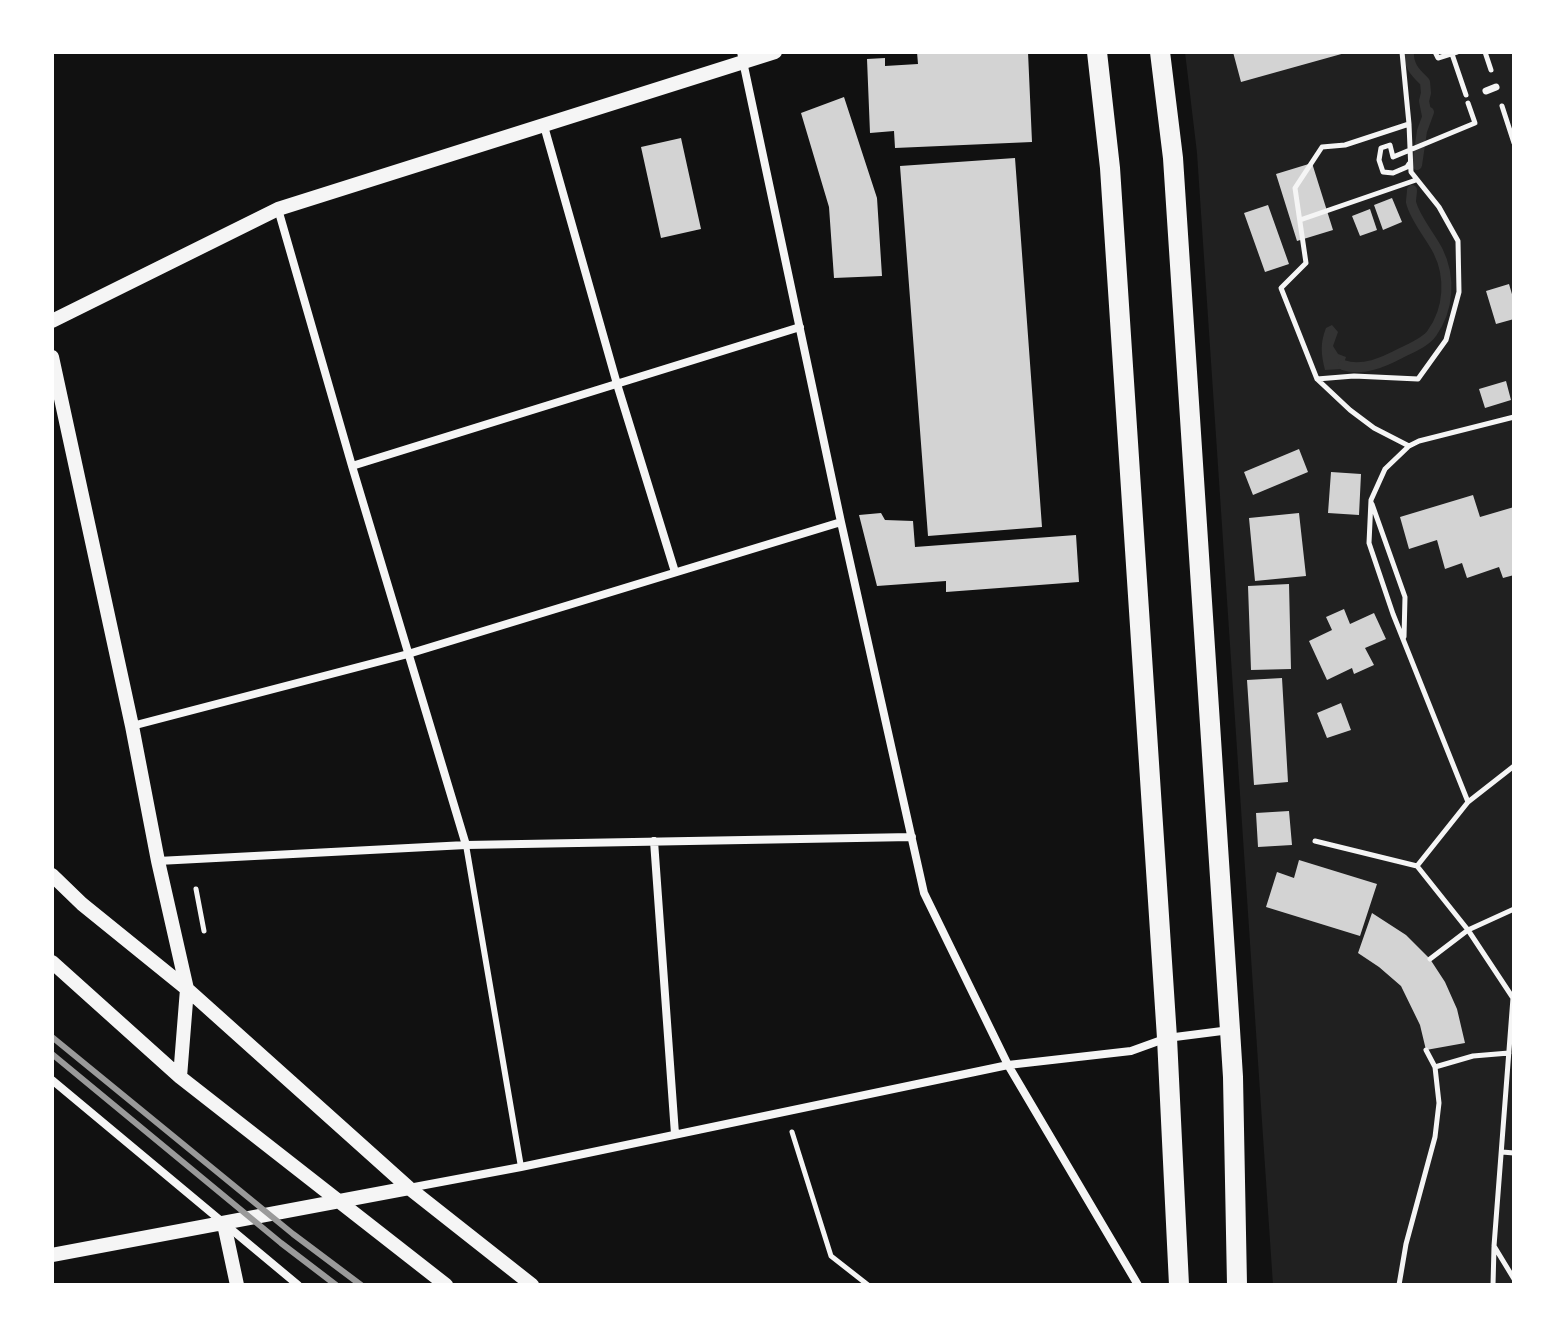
<!DOCTYPE html>
<style>
body{margin:0}
#map{position:relative;width:1566px;height:1337px;overflow:hidden;background:#111;font-family:"Space Grotesk",sans-serif}
canvas{display:block}
.frame{position:absolute;inset:0;border:54px solid #fff;pointer-events:none}
</style>
<div id="map">
<canvas width="1566" height="1337"></canvas>
<div class="frame"></div>
</div>
<script>
const c = document.querySelector('canvas').getContext('2d');
c.lineJoin = 'round';
function fillPath(path, color) {
  c.fillStyle = color;
  c.fill(path, 'evenodd');
}
function strokePath(path, color, width, dash) {
  c.strokeStyle = color;
  c.lineWidth = width;
  c.lineCap = dash ? 'butt' : 'round';
  c.setLineDash(dash || []);
  c.stroke(path);
}
fillPath(new Path2D(`
 M1185,52H1514V1285H1273L1197,153Z`), '#202020');
fillPath(new Path2D(`
 M1332,325L1338,332L1333,346L1338,354L1346,357L1342,369L1325,370C1321,354 1320,343 1326,328Z`), '#333');
strokePath(new Path2D(`
 M1409,52C1408,66 1416,73 1425,82L1426,93L1424,101L1427,116
 M1417,165L1422,131L1429,112
 M1343,365C1362,372 1384,362 1401,353C1411,348 1426,342 1432,333C1449,309 1451,277 1438,251C1431,237 1414,217 1411,202C1411,198 1412,194 1412,190`), '#333', 10);
fillPath(new Path2D(`
 M917,52H1028L1032,142L895,148L894,131L870,133L867,59L885,58V66L918,64Z
 M1233,52H1345V53L1241,82Z
 M844,97L877,198L882,276L834,278L829,207L801,113Z
 M681,138L701,229L661,238L641,147Z
 M1015,158L1042,527L928,536L900,166Z
 M1312,163L1333,230L1297,241L1276,174Z
 M1392,198L1402,222L1383,230L1374,205Z
 M1268,205L1289,264L1265,272L1244,213Z
 M1370,209L1377,230L1360,236L1352,216Z
 M1509,284L1514,301V319L1496,324L1486,291Z
 M1506,381L1511,400L1485,408L1479,389Z
 M1299,449L1308,472L1253,495L1244,472Z
 M1331,472L1361,474L1359,515L1328,513Z
 M1473,495L1480,517L1514,507V575L1503,578L1499,567L1467,578L1462,563L1445,569L1437,540L1409,549L1400,517Z
 M881,513L885,520L913,521L915,547L1076,535L1079,582L946,592V581L877,586L859,515Z
 M1299,513L1306,576L1255,581L1249,518Z
 M1289,584L1291,669L1251,670L1248,586Z
 M1344,609L1350,624L1374,613L1386,639L1365,648L1374,665L1354,674L1352,668L1327,680L1309,641L1332,630L1326,617Z
 M1282,678L1288,782L1254,785L1247,680Z
 M1341,703L1351,730L1327,738L1317,713Z
 M1289,811L1292,845L1258,847L1256,813Z
 M1299,860L1377,884L1360,936L1266,907L1277,872L1294,878Z
 M1372,913L1406,935L1430,959L1445,982L1457,1009L1465,1043L1426,1050L1420,1025L1401,986L1379,967L1358,953Z`), '#d3d3d3');
strokePath(new Path2D(`
 M1435,52L1438,58L1457,52
 M1485,52L1491,70
 M1452,54L1466,95
 M1502,106L1514,143
 M1409,124L1345,145L1322,147L1295,188L1306,263L1281,288L1317,379L1350,410L1374,428L1409,446
 M1409,164L1407,167L1393,173L1383,172L1379,160L1381,148L1390,145L1393,157L1475,123L1468,103
 M1300,220L1416,180
 M1317,379L1354,376L1418,379L1446,340L1459,292L1458,241L1439,207L1411,172L1409,124L1402,52
 M1372,504L1405,597L1404,637
 M1514,766L1468,802L1417,866L1468,930L1513,998L1494,1246L1514,1279
 M1468,802L1393,614L1369,543L1371,500L1385,469L1409,446L1419,441L1514,417
 M1315,841L1417,866
 M196,889L204,931
 M1430,959L1468,930L1514,909
 M1435,1067L1473,1056L1509,1053
 M792,1132L831,1256L868,1285
 M1502,1152L1514,1153
 M1399,1285L1406,1244L1435,1137L1439,1103L1435,1067L1426,1050
 M1493,1285L1494,1247`), '#f5f5f5', 5);
strokePath(new Path2D(`
 M466,845L521,1167`), '#f5f5f5', 6);
strokePath(new Path2D(`
 M1486,91L1496,87`), '#f5f5f5', 7);
strokePath(new Path2D(`
 M741,52L841,522L924,893L1008,1065L1138,1285
 M544,126L617,384L675,572
 M278,209L352,466L466,845
 M352,466L800,327
 M132,726L408,654L841,522
 M654,841L675,1134
 M158,861L466,845L912,837
 M52,1080L298,1285
 M409,1188L521,1167L1008,1065L1131,1051L1167,1038L1230,1030`), '#f5f5f5', 8);
strokePath(new Path2D(`
 M52,321L278,209L775,52
 M52,357L132,726L158,861L187,989L180,1077
 M52,875L82,904L187,989L409,1188L532,1285
 M52,962L180,1077L446,1285
 M224,1224L237,1285
 M52,1255L409,1188`), '#f5f5f5', 14);
strokePath(new Path2D(`
 M1097,52L1110,168L1167,1038L1179,1285
 M1160,52L1173,158L1230,1030L1233,1077L1237,1285`), '#f5f5f5', 20);
strokePath(new Path2D(`
 M52,1037L293,1234L361,1285
 M52,1054L281,1243L336,1285`), '#9a9a9a', 6);
</script>
